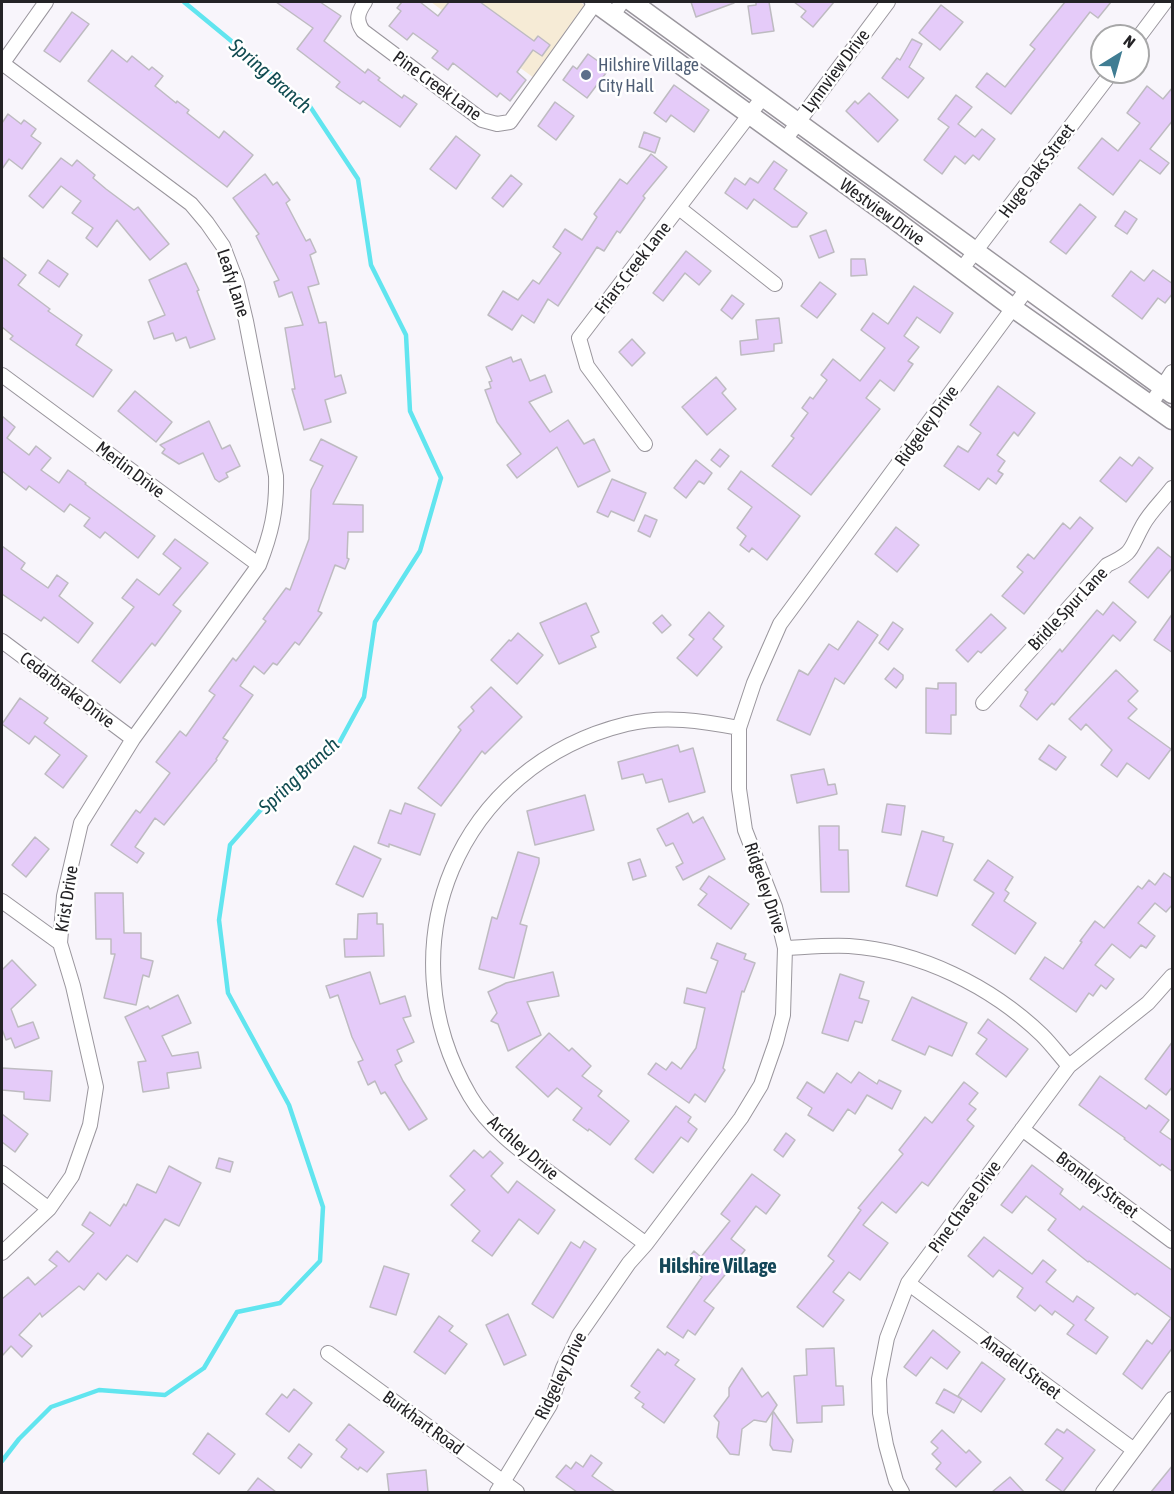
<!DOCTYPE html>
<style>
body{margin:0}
#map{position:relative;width:1174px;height:1494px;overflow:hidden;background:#f8f5fb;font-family:"Asap Condensed",sans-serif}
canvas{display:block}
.frame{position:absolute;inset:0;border:3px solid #242326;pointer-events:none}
.north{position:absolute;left:1090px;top:24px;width:60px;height:60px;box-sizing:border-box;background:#fff;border:2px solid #a7a7a8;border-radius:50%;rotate:37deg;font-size:16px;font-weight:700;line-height:24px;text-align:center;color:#242326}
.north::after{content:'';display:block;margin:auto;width:21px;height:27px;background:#407d93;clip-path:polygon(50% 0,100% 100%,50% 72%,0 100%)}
</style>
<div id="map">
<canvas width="1174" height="1494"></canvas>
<div class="frame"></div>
<div class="north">N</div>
</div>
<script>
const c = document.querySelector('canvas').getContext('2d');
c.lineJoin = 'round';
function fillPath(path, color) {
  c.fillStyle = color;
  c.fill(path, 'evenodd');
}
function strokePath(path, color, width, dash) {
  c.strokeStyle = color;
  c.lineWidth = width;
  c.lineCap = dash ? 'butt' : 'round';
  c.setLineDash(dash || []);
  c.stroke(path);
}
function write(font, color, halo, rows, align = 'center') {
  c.font = font + ' "Asap Condensed",sans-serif';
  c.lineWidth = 5;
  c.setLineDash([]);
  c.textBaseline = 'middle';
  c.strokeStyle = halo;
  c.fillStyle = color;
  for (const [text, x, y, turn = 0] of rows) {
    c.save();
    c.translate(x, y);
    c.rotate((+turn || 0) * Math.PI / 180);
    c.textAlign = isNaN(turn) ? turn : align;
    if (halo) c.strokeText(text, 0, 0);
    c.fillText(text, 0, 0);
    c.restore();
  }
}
fillPath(new Path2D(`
 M431,2H580L586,6L534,78Z`), '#f6ebd6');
strokePath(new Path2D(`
 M2,1461L19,1439L51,1407L99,1390L165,1395L204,1368L237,1312L280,1303L320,1261L323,1207L289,1105L228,993L219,920L230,845L279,789L338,745L364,697L375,622L420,551L441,478L410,411L406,335L371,265L358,179L309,105L184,2`), '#61e5ef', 4.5);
const building = new Path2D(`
 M276,2H320L341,16L324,41L365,73L368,69L380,78L378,80L402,98L404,95L417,104L400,127L363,101L360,104L336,87L340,82L297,49L313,28Z
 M402,2H420L438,16L449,2H480L534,41L538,36L550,45L542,56L533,50L517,72L526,80L510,101L500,93L497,97L453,63L448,70L432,58L438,51L413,33L407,40L389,26L401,11L397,8Z
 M691,2H734V3L696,17Z
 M756,2H769L774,31L752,34L748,6L756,5Z
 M794,2H834L813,27L801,17L806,11Z
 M1065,2H1111L1098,18L1090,12L1011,114L976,87L987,73L1005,87L1035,49L1030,45Z
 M941,5L963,22L940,50L919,33Z
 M72,12L89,24L60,62L44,51Z
 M912,39L922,44L909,67L924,78L908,98L882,78L897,58L900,60Z
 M112,50L127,62L132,56L149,70L152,67L163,76L155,86L176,103L177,101L189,110L187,113L219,138L224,131L253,155L227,187L88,81Z
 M588,54L609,69L587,98L563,80L573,66L577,69Z
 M674,85L709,110L694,132L671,115L666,122L654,113Z
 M1147,86L1163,99L1173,87V120L1150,149L1169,163L1160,174L1140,160L1113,195L1078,168L1102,138L1118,151L1140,123L1127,113Z
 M869,93L898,120L878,142L846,111L855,101L858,104Z
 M956,95L972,107L958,124L975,137L982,129L995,139L979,160L973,155L965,164L955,156L942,174L924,160L949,127L938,119Z
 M555,102L574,116L556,140L538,126Z
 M8,114L21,124L24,120L36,129L31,136L41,143L22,169L9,159L2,169V123Z
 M644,132L660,138L655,153L639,147Z
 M456,136L480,155L456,189L430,169Z
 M651,154L667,167L643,196L645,198L620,233L617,231L604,251L597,247L558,306L548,299L534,323L522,315L512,330L488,315L503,291L518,300L533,280L539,284L561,253L553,247L565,229L582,240L597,217L594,214L620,179L627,184Z
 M61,158L72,166L77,160L95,175L93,178L106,189L134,210L138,207L169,244L150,260L117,220L97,247L86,238L93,228L72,213L81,201L61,186L43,208L29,196Z
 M774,161L787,170L774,189L807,213L797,227H792L754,199L747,209L725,193L735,178L745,185L750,178L758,183Z
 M265,174L273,185L277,182L290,200L286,203L306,241L310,239L316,252L310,255L319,284L308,287L319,323L326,322L335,377L341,375L346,393L325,400L331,422L304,430L292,389H295L285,328L303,325L292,292L279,297L274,282L279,280L256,236L259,234L233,198Z
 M511,175L522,184L503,207L492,198Z
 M1080,204L1096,217L1066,254L1050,242Z
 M1125,211L1137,219L1127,234L1115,226Z
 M826,230L834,252L819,258L810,236Z
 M686,251L711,271L699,285L685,273L663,301L653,293Z
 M2,257L26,275L18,285L50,309L48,311L82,335L76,345L112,370L93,397L10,339L13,336L2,327Z
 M851,259H865L867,275L851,276Z
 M48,260L68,274L59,287L39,273Z
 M186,263L199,290L197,291L215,339L190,348L186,337L176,341L173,333L154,339L148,322L165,315L149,280Z
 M1153,270L1173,284V293L1165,303L1158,298L1142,319L1112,296L1131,271L1144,281Z
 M820,282L836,294L817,318L801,306Z
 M914,286L953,313L940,333L917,317L904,336L919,347L908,361L913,364L894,391L880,380L866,398L880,409L811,495L772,466L794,438L791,436L808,413L802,408L810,397L813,399L827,380L821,375L833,359L860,381L885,348L861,330L873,313L888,324Z
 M732,295L744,304L732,319L721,310Z
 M779,318L782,343L774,344V351L741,355L740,341L758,339L756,320Z
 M632,339L645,353L632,366L619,352Z
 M511,357L513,362L521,359L530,381L545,375L552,392L529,402L550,432L568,420L584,444L594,439L610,471L578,487L557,447L517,478L507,465L521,454L497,422L485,390L491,388L489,382L492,381L486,367Z
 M716,377L726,389L722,393L736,409L707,435L682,407Z
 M998,386L1035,413L1018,436L1014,432L997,455L1005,461L998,471L1003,474L996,484L988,478L979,490L944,466L958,446L968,452L981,433L970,425Z
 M135,391L172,422L156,442L118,411Z
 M2,416L15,427L7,438L29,455L36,446L51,458L41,470L59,483L68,470L86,483L85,484L155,536L138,558L105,532L100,538L84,526L90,518L70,504L64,512L29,486L26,490L2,471Z
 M209,421L222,449L230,445L240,466L226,473L228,477L219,482L215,479L203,453L179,464L162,453L165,449L160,445Z
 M321,439L357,457L333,504L363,505V532H348L347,558L349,559L345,569L335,565L318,611L322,613L299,645L295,642L277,665L273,663L264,674L254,666L240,686L253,695L223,738L228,741L216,759L217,760L164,825L155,818L135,847L144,853L137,863L111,845L136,810L140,813L170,773L156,762L180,731L186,736L215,695L209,691L233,658L236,661L266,621L263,619L286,588L290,590L309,539L311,490L323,466L310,460Z
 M720,449L729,456L720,467L711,460Z
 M1120,457L1132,466L1139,457L1153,468L1126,502L1100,481Z
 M696,460L712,473L704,484L699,481L686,498L674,488Z
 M741,471L800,516L767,560L752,548L749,552L740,545L746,536L737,528L752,507L728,489Z
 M612,479L646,493L634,521L611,511L608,517L597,512Z
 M645,515L657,520L650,537L638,531Z
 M1080,517L1093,528L1024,614L1002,596L1023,572L1017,567L1028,554L1034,559L1063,523L1070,529Z
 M896,527L919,545L897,572L875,554Z
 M175,539L208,563L173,605L181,611L155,646L152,643L120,683L92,661L134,607L122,598L137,579L159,595L181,568L163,554Z
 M2,546L25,563L21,569L48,588L57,575L68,583L59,596L93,623L78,643L44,617L41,621L2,594Z
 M1158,547L1173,559V567L1148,598L1129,582Z
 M1113,602L1136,622L1120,641L1113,635L1054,705L1052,703L1037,720L1020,706L1028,692L1025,690L1060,649L1062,652L1097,610L1103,615Z
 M586,603L599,632L591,636L596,647L559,664L540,623Z
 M709,612L724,626L713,639L722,647L697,676L677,658L694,639L689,635Z
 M1173,613V653L1154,640Z
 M991,614L1006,628L981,653L978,651L968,662L956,650Z
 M662,615L671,625L662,633L653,623Z
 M858,621L878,635L844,684L835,678L810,735L777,720L799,670L808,675L829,644L838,650Z
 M893,622L903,629L888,650L879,643Z
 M518,633L543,655L517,684L491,660L509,640L511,641Z
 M894,668L903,675V679L896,688L885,679Z
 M1116,670L1138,691L1128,701L1137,709L1128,718L1171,749L1149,779L1127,763L1117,777L1101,765L1112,750L1086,724L1081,730L1069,719Z
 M938,683H956V715H951V734L926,733V688L938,689Z
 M491,687L522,717L485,754L482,751L441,806L418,788L461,730L458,727L474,711L471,707Z
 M20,698L48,718L44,723L87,756L63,788L45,774L60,755L35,736L29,744L2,724Z
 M678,745L680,752L693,748L705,792L669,802L662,779L646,783L643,774L622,779L618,762Z
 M1049,745L1066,757L1056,770L1039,759Z
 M824,769L828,785L835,784L837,794L797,803L791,775Z
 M585,795L594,830L535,845L527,811Z
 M405,803L435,814L420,855L389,844V847L378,843L390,810L401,814Z
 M887,804L905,806L901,835L882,832Z
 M688,813L693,823L703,817L725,859L683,880L676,867L683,863L673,843L666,846L657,829Z
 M819,826H839V850H848L849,892H821Z
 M922,831L944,837L943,841L953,844L937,896L906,886Z
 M35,837L49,849L26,877L12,865Z
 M354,846L381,859L363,897L336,884Z
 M518,852L539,858V863L520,924L527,926L514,978L479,969L492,917L497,919Z
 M640,859L646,876L633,880L628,863Z
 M988,860L1013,877L1005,890L1009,893L1004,901L1036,923L1015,954L972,925L994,893L974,880Z
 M1164,873L1173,879V904L1166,912L1155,903L1138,923L1155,936L1146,948L1141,945L1130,958L1112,944L1095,965L1114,979L1106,989L1101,985L1093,996L1089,993L1076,1012L1030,979L1045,957L1063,969L1082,942L1080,941L1095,921L1104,928L1138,886L1142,889L1149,880L1155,885Z
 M709,876L749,904L731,929L698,905L707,894L700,889Z
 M95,893H123L124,933H141V958L153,961L149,977L143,975L136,1005L104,998L115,954H111V939H96Z
 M377,913V924H383L384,956L345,957L344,939H357L358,914Z
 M717,943L746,954L744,959L755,963L744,992L742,991L723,1068L725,1070L705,1102L695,1094L689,1103L648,1074L656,1063L666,1070L672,1062L681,1069L696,1048L705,1008L684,1003L687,988L706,993L718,961L711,958Z
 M12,960L36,985L11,1009L18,1027L33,1022L39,1038L15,1048L11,1038L6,1040L2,1029V970Z
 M370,972L380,1004L405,996L411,1016L403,1018L414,1042L397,1050L402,1061L395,1065L403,1081L427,1119L409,1130L385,1092L381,1094L375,1081L368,1085L358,1062L363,1060L352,1037L338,995L330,998L326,986Z
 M553,972L559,996L527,1002L541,1035L508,1051L498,1024L491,1021L497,1013L488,992L506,983Z
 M840,974L864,982L859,998L869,1001L862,1023L855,1021L848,1041L822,1033Z
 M178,995L191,1023L162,1036L172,1056L198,1052L201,1068L167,1073L169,1088L143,1092L138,1062L146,1061L125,1017L148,1006L150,1009Z
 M912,997L967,1023L952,1056L929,1046L925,1055L892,1040Z
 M988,1019L1028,1049L1006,1077L976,1054L987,1039L978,1033Z
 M549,1033L569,1051L572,1048L591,1066L582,1076L602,1091L598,1096L629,1121L610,1145L589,1129L588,1131L573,1120L582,1108L557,1088L548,1097L516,1067Z
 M1173,1041V1086L1166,1095L1145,1079Z
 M2,1068L52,1071L50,1101L24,1099V1092L2,1090Z
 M859,1072L877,1084L879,1080L901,1091L892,1109L867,1095L855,1114L848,1109L833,1131L808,1115L812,1108L797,1098L807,1082L824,1093L837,1073L851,1083Z
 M1100,1076L1146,1109L1149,1105L1169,1120L1160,1132L1173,1141V1172L1162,1164L1160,1166L1124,1139L1125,1138L1079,1105Z
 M964,1082L978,1093L969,1104L976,1109L967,1120L974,1126L928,1186L922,1182L896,1213L882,1202L863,1225L888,1243L860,1280L849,1272L833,1292L844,1300L823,1327L797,1307L834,1261L828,1256L861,1210L858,1208L903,1154L899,1150L925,1117L932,1123Z
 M676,1106L691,1117L688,1122L697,1129L688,1142L681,1137L653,1173L635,1159Z
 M2,1114L28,1134L15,1152L2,1142Z
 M786,1133L795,1140L783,1157L774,1150Z
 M474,1150L483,1158L490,1151L503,1163L491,1176L508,1193L517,1181L555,1210L538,1234L519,1219L492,1256L472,1241L480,1231L451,1205L465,1190L450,1176Z
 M219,1158L233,1162L230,1172L216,1168Z
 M1032,1165L1063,1189L1060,1194L1080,1210L1083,1206L1173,1271V1347L1142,1389L1123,1374L1147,1340L1152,1344L1171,1318L1137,1293L1135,1295L1089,1261L1088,1262L1048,1230L1056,1219L1026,1196L1012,1213L1001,1205Z
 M169,1166L201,1183L179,1226L165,1219L137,1262L127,1255L106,1280L98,1273L84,1290L79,1286L42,1317L40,1313L19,1335L32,1346L22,1357L11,1346L2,1356V1299L28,1277L35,1285L57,1266L49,1260L57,1251L69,1262L94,1233L82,1225L90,1212L110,1226L124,1204L126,1206L137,1184L156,1193Z
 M752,1174L780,1195L766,1214L756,1206L731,1239L745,1250L704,1301L714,1308L695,1335L688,1330L683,1338L667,1327L702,1277L684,1263L694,1251L701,1257L730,1221L721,1214Z
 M984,1237L1032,1274L1043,1260L1056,1270L1046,1282L1073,1302L1077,1296L1094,1308L1085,1320L1108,1337L1096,1354L1067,1334L1074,1325L1055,1311L1052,1315L1040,1305L1035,1311L1017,1297L1023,1288L999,1270L993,1277L968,1256Z
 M584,1241L596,1249L553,1318L532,1304L571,1242L580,1248Z
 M384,1266L409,1274L396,1315L370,1307Z
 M508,1314L526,1355L504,1365L486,1325Z
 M439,1316L453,1326L449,1331L467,1344L445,1374L414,1352Z
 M933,1330L960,1352L947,1369L931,1357L916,1376L904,1367Z
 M834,1348L836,1386H843L844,1405L822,1406V1422L797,1423L794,1376L807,1375L806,1349Z
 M658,1349L665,1355L667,1352L679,1360L675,1365L695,1379L664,1423L642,1407L644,1404L635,1398L640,1392L631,1386Z
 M982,1362L1005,1379L981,1412L958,1396Z
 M742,1368L762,1397L768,1392L777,1405L766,1422L754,1420L742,1429L739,1455L730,1454L717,1437L719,1422L714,1416L729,1396V1388Z
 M294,1389L312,1403L289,1432L266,1414L282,1394L287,1398Z
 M944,1389L962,1399L954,1413L936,1403Z
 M773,1411L793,1440L791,1452L773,1450L770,1445Z
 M349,1424L384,1452L367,1472L360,1467L358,1470L341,1457L347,1449L336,1440Z
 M1057,1429L1064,1433L1067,1429L1095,1450L1063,1492L1046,1480L1063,1458L1045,1444Z
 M942,1430L966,1453L969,1450L981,1462L956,1487L936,1469L941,1463L932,1454L938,1448L931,1442Z
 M208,1433L235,1454L219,1474L193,1454Z
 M299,1444L312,1454L301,1468L288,1458Z
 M591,1455L602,1463L592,1476L615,1492H577L556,1477L566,1465L571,1469L576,1462L583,1467Z
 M1173,1465V1492H1151Z
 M426,1470L428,1492H389L387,1474Z
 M1010,1477L1024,1492H992Z
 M258,1478L276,1492H247Z`);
fillPath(building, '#e5cbf9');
strokePath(building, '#bebbc1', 1.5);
const minor = new Path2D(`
 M365,2C358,12 355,20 363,31L482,120L497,124L510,122L596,2
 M613,15L622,2
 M1138,38L1165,2
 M2,64L46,2
 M784,141L888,2
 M679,208L775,284
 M961,270L1112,72
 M2,375L259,565
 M1151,404L1172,372
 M645,444L587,366L579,338L763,97
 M2,641L133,739
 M983,703L1107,565C1135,552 1129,550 1143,525C1150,512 1163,500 1172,488
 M2,901L60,943
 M785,948C806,947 828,945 849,946C920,951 991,986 1042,1035C1052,1045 1060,1056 1069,1066
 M1022,1129L1172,1241
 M2,1173L49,1209
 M646,1244C618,1223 590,1203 562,1182C529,1157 491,1132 470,1096C382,946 458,765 627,724C664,715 703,721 739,728
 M2,1253L49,1209L72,1176L90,1125L96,1087L73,986L60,943L64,896L81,823L133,739L259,565C271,534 277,510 276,476L246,321L237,283L223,246L207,223L191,204L2,63
 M908,1283L1134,1450
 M328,1353L517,1492
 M497,1492L550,1405L563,1368L579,1335L629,1263L646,1244L741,1118L761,1085L776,1042L783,1015L785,948L775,907L745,830L739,789V728L754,683L780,624L1027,289
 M902,1492L896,1481L886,1445L880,1413L879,1379L887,1338L908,1283L1069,1066L1148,1003L1172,976
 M1103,1492L1172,1399`);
const major = new Path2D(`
 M594,2L891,217L1013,308L1172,420
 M632,2L1172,394`);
strokePath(minor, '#9a969d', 16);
strokePath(major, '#9a969d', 21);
strokePath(minor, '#fff', 14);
strokePath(major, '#fff', 18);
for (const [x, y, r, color] of [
 [586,75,6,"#5c6f8a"]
]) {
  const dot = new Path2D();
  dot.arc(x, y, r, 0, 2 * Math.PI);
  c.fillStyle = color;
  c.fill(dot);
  strokePath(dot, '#fff', 2);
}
write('18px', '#4e5e75', '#fff', [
 ["Hilshire Village",598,65],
 ["City Hall",598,86]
], 'left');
write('18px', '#242326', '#fff', [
 ["Lynnview Drive",836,71,-53],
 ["Pine Creek Lane",437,86,36],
 ["Huge Oaks Street",1037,171,-53],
 ["Westview Drive",882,212,36],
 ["Friars Creek Lane",633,268,-52],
 ["Leafy Lane",233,283,72],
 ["Ridgeley Drive",927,426,-54],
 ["Merlin Drive",130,470,37],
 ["Bridle Spur Lane",1068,609,-47],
 ["Cedarbrake Drive",67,690,37],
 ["Ridgeley Drive",765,888,71],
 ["Krist Drive",67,899,-81],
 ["Archley Drive",523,1148,41],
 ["Bromley Street",1097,1185,37],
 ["Pine Chase Drive",965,1207,-54],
 ["Anadell Street",1021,1367,37],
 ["Ridgeley Drive",561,1376,-64],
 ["Burkhart Road",423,1423,36]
]);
write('italic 20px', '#114c51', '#fff', [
 ["Spring Branch",270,76,41],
 ["Spring Branch",299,776,-43]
]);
write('bold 21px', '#144758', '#fff', [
 ["Hilshire Village",718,1266]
]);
</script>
